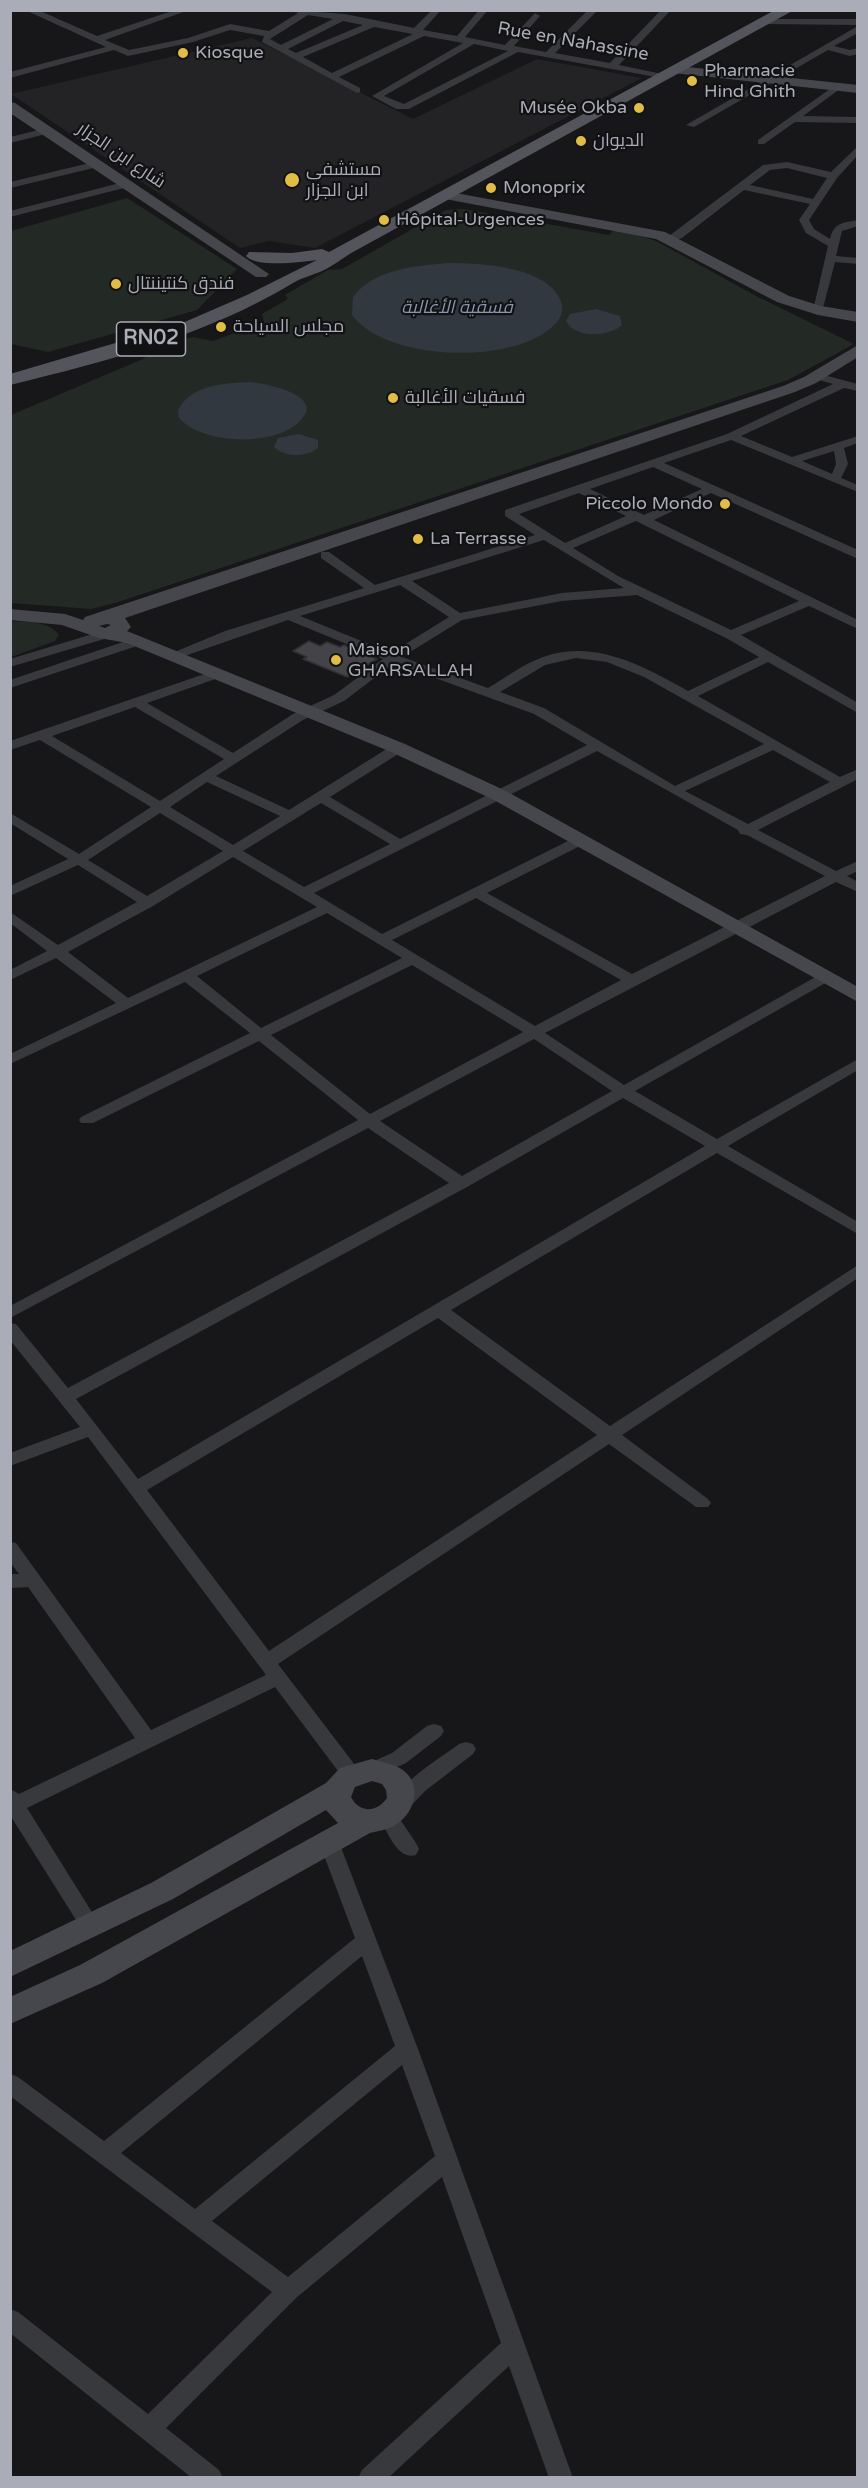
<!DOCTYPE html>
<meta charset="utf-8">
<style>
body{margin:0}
#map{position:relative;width:868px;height:2488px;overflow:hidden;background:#171719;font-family:"Varela Round",sans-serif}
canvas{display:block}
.frame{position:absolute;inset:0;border:12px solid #aaadb7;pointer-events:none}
</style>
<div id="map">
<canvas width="868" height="2488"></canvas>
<div class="frame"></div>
</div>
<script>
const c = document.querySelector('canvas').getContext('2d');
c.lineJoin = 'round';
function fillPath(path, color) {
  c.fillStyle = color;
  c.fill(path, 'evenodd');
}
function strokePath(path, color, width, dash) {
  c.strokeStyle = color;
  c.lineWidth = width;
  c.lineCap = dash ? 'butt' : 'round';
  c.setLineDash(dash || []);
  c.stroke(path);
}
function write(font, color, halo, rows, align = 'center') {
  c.font = font + ' "Varela Round",Cairo,sans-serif';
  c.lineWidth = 4.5;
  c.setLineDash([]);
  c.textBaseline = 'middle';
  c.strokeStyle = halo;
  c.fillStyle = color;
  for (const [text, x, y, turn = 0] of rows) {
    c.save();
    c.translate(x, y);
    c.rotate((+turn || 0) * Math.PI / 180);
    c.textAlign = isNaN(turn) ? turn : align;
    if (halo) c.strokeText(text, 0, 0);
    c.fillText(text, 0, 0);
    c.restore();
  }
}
fillPath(new Path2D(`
 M252,38L413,119L537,59L642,78L315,248L269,241L240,248L11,94Z`), '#232325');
fillPath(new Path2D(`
 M127,198L237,269L197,310L48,352L11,344V231Z
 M463,209L609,235L616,228L656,241L758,297L854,344L788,380L115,603L91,609L11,603V415L143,359L157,347L193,337L213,341L264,322L262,314L288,299L285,295L328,270L342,269L446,210Z
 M10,621C27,622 49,621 59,635L55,641L11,657Z`), '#232a25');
fillPath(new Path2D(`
 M447,263C479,263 545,266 560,299C565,310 561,320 552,327C511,365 385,361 352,315L353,297C374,269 415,266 447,263Z
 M596,309L620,316L622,325C609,337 575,339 566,321L570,314Z
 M251,382C266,384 327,395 300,421C275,447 203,445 179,418L178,410C192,384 225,383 251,382Z
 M299,434L318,440V448C306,457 286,458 274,447L278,438Z`), '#313840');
const building = new Path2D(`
 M309,641L320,646L327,642L340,647L344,645L377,659L347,677L303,659L307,657L293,651Z`);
fillPath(building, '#444448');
strokePath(building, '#313134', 1.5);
fillPath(new Path2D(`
 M25,10H38L97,36L175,10H189L105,40L129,50L188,38L230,24L269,31L298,13L291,10L345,14L414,28L432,10H441L423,30L457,36L479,10H488L465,37L505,45L535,13L540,16L514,46L546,52L588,10H598L555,53L610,63L661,10H671L619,65L672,76L667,79L518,52L409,109H396L372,96L463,43L424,36L339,77L360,88V92L357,93L262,42L264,36L230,30L193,42L128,56L114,50L10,78V72L106,47ZM308,15L333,19L281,45L270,39ZM343,21L363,25L296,53L288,49ZM374,27L413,34L332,73L303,57ZM474,44L508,51L404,104L384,96Z
 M767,19H858V25L764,24V20Z
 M858,26V33L834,46L850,50L858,48V54L850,56L828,50L694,127L686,125Z
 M837,84L842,87L840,89L803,116L858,117V123L795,122L764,144H758V140Z
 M47,128L52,131L50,133L10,143V137Z
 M858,146V155L837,178L809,220L814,229L830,239C834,222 843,223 858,220V226L842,231L836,256L858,258V264L835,262L823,308L814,306L828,246L806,233L799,220L810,204L744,190L682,238L670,242L665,239L763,165L787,162L831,172ZM787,168L827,178L813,199L750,185L770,170Z
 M98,161L103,164L102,166L10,188V182Z
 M128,181L132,182V186L10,217V211Z
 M816,373L858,384V391L844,388L741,436L792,457L858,436V443L844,448L848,464L841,478L858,485V492L731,440L664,463L858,550V559L711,493L654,520L858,620V629L809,606L741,635L858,703V713L768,662L698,696L840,777L858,769V779L758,830L836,871L858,861V871L847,876L858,882V892L836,882L545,1033L624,1085L819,975H829L831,978L829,981L635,1091L717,1139L858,1059V1070L728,1146L858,1222V1234L717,1153L451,1310L610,1426L858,1265V1278L622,1435L708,1499L711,1503L708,1507H696L609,1444L278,1664L358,1769L361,1774L358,1779L351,1782L344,1779L275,1687L27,1808L100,1925L97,1931L90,1933L83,1931L10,1815V1789L19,1794L135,1738L28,1587L10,1588V1574H19L10,1562V1542L16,1543L151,1730L266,1675L88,1437L10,1466V1453L80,1427L10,1340V1323L16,1324L68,1388L449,1183L368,1128L10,1318V1306L358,1120L259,1041L93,1123H81L79,1120L81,1117L250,1033L185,982L10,1064V1054L116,1003L56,958L10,980V970L47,951L10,923V912L58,945L137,902L78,865L10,896V886L68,859L10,823V813L79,854L151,807L40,740L10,750V741L216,670L221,671V677L147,703L233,753L293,714L334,695L383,659L288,620L176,659L171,660L165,656L225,631L364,588L321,558V552H329L375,585L535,535L505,516V510L727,434L833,384L812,378V374ZM834,451L836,464L832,474L802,461ZM653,467L702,489L644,515L590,489ZM579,493L626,516L565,543L519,514ZM636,521L640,523L799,601L731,630L618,576L573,548ZM544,540L624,588L562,593L460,613L412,581ZM400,585L449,617L391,653L300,616ZM637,595L726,638L759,657L688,691C642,665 589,636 536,660C519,667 504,679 488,688L402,657L462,620L562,601ZM576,658L607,662L644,677L764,744L675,786L544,708L500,692L545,665ZM394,663L534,714L587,745L400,839L330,797L403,751V745H393L289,810L216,776L303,720L344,701ZM135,707L224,759L160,801L52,736ZM773,750L830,782L748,824L685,791ZM597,751L738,830L740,834L747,835L825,876L632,974L487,893L584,844V838H574L382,934L314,893ZM207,782L280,816L233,845L170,807ZM321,803L390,844L304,887L243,851ZM160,813L223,851L147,896L88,860ZM233,857L317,907L128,998L68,952L153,906ZM476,898L621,980L535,1026L392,940ZM327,913L402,958L261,1028L197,976ZM412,965L523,1032L370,1114L271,1035ZM534,1039L612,1091L462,1176L380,1121ZM623,1098L705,1146L138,1479L76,1399L467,1187ZM438,1318L597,1435L269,1651L147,1490Z
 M106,630L111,631V637L10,667V659Z
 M138,637L144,641L143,644L10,688V680Z
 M434,1724L441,1726L444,1731L441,1736L406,1763L372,1778L365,1775L362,1770L365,1765L392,1753L427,1726Z
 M466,1742L473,1744L476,1749L473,1754L425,1791L407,1810L400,1813L393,1810L390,1805C404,1779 436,1761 459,1744Z
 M388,1809L395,1812L416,1843L419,1849L416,1855C398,1860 390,1836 381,1822L378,1817L381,1812Z
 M329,1834L336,1836L339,1842L418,2049L573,2478H549L509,2366L388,2478H358L362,2470L501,2343L442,2177L296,2298L166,2428L219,2470L223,2478H192L10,2333V2309L18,2312L148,2414L272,2292L10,2096V2074L18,2077L104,2141L355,1938L319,1842L322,1836ZM362,1956L395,2046L195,2209L121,2153ZM402,2065L435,2156L288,2277L212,2221Z`), '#38393d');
fillPath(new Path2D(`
 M678,66L858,85V93L673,73L671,70Z
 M10,102L15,103L269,274L266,277H256L10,113Z
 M445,191L665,232L789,296L821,306L858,312V322L818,315L777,302L656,239L440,198L438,195L440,192Z
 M858,345V357L816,383L795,392L125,618L131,627L127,631L405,744L506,791L858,987V1002L492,799L391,752L127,643L99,638L62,625L10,620V609L65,614L83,620L85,617L783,386L804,377ZM107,624L111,625L105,628L99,626Z
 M372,1759C381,1762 395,1764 403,1770C424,1786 414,1816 392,1827C385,1830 377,1831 370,1833L102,1983L10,2024V1997L80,1965L338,1823L326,1810L173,1899L10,1977V1951L151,1883L326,1783L340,1768ZM372,1781L382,1784L386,1790L387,1798C377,1813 359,1813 351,1797L355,1787Z`), '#46474d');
fillPath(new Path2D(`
 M775,10H794L353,252C343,258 333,266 322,271C313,275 301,278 293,283C207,335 108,361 10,385V374L180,324L247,295L317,260C302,262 256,268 246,256L249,252L292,253L322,249L329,252Z`), '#54555c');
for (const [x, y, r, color] of [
 [183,53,6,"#e1bc46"],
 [692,81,6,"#e1bc46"],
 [639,108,6,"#e1bc46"],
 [581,141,6,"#e1bc46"],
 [292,180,8,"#e1bc46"],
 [491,188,6,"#e1bc46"],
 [384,220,6,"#e1bc46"],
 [116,284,6,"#e1bc46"],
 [221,327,6,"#e1bc46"],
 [393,398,6,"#e1bc46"],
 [725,504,6,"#e1bc46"],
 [418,539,6,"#e1bc46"],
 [336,660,6,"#e1bc46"]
]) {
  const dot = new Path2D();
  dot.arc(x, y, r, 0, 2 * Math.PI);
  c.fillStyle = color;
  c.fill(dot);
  strokePath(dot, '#121214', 2);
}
write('18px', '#aaadb7', '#121214', [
 ["Rue en Nahassine",573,42,10],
 ["شارع ابن الجزار",121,156,34]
]);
write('18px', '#aaadb7', '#121214', [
 ["Kiosque",195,53],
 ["Pharmacie",704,71],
 ["Hind Ghith",704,92],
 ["Musée Okba",627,108,"right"],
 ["الديوان",593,141],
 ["مستشفى",306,170],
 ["ابن الجزار",306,191],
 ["Monoprix",503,188],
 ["Hôpital-Urgences",396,220],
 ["فندق كنتيننتال",128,284],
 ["مجلس السياحة",233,327],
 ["فسقيات الأغالبة",405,398],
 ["Piccolo Mondo",713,504,"right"],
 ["La Terrasse",430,539],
 ["Maison",348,650],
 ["GHARSALLAH",348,671]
], 'left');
write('italic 18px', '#8597af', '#121214', [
 ["فسقية الأغالبة",457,308]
]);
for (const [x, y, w] of [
 [151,339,69]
]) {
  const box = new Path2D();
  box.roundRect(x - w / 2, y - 17, w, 34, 4.5);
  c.fillStyle = '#121214';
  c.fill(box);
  strokePath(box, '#aaadb7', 1.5);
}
write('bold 20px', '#aaadb7', null, [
 ["RN02",151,339]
]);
</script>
